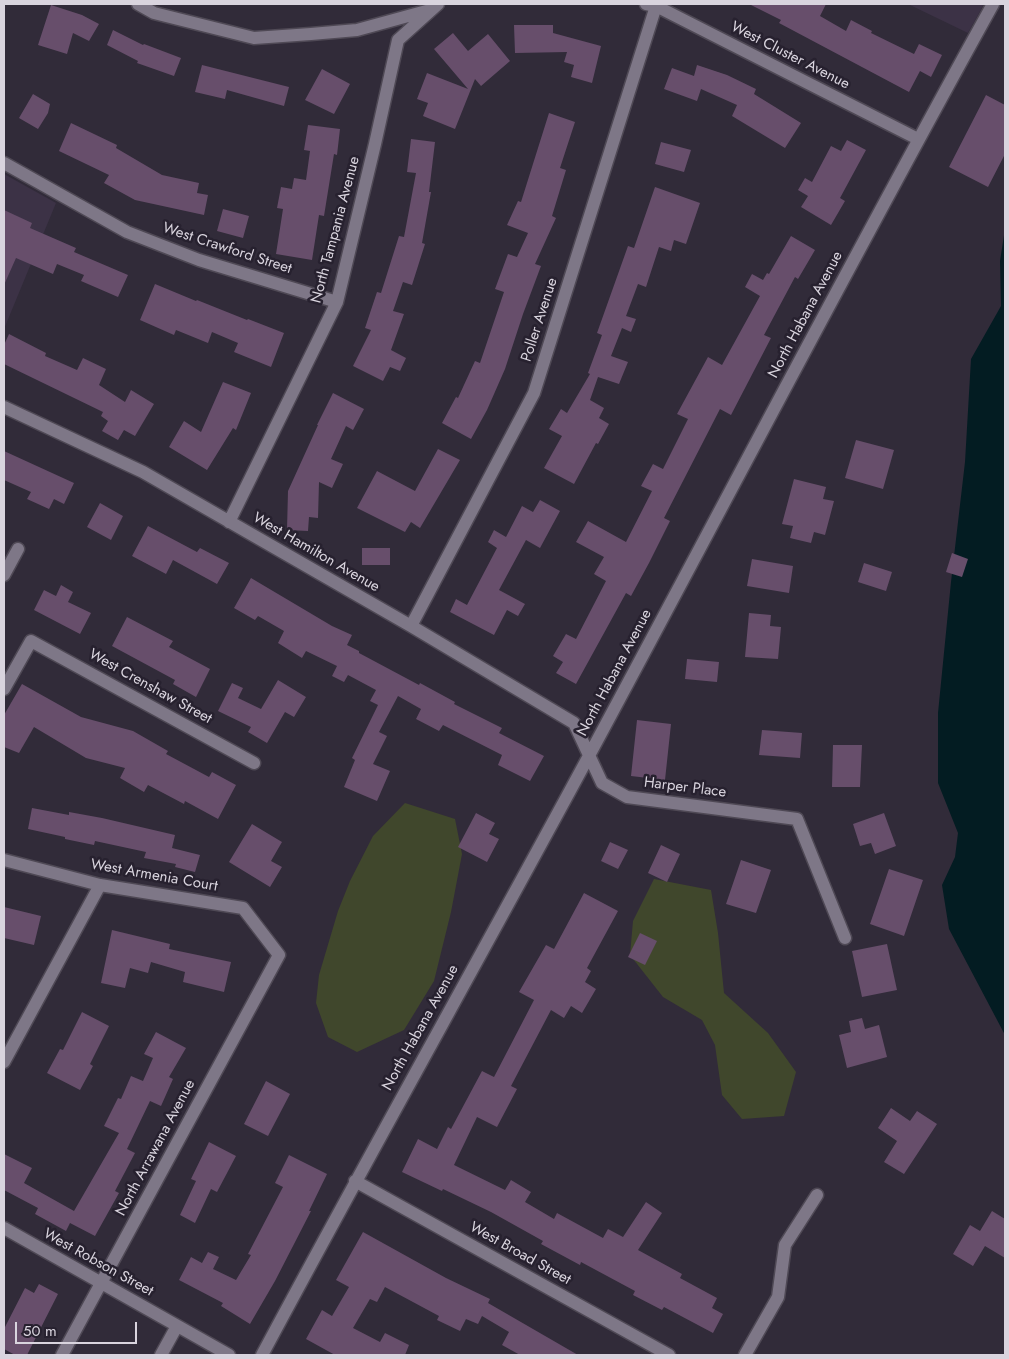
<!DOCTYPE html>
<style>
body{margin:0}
#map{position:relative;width:1009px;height:1359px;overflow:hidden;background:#312b39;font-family:Jost,sans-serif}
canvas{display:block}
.frame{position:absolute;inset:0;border:5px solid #d9d4de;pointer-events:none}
.scale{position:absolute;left:15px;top:1322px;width:122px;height:22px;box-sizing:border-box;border:2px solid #d9d4de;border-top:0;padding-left:6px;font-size:15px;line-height:18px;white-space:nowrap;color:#d9d4de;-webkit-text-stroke:4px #27212f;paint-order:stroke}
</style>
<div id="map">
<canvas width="1009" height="1359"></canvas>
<div class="frame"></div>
<div class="scale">50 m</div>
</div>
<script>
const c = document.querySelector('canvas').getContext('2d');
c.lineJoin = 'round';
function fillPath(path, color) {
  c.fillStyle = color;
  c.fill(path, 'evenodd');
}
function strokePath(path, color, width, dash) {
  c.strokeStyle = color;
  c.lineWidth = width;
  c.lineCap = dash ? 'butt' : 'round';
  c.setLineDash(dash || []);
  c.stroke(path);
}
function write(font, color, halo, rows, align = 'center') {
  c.font = font + ' Jost,sans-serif';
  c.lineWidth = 5;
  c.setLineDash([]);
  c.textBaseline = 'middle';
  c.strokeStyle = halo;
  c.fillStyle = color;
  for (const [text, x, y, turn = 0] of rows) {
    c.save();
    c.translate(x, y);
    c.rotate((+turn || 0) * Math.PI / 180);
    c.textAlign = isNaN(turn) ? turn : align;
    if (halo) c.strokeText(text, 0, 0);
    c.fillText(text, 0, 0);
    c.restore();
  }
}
fillPath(new Path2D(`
 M908,4H984L968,33Z
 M4,174L56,203L4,329Z`), '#3c3246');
fillPath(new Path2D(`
 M405,803L455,819L462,854L451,912L434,981L404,1030L357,1052L328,1037L316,1003L319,975L338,911L350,881L373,836Z
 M654,879L711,890L718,933L724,993L768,1033L796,1072L784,1116L742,1119L722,1095L715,1045L702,1020L663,997L630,955L633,921Z`), '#40472c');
fillPath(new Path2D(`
 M1005,229V1035L949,929L942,885L955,857L958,833L938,783V713L951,582L965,462L971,359L1001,306L1000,261Z`), '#031c22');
fillPath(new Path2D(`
 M749,4H826L820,16L846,31L851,20L872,31L871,33L914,54L919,44L942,55L931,77L920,71L909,92L779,23L781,20Z
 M51,5L82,15L99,24L89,41L73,33L67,54L38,45Z
 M514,25H553V33L601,46L592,83L571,77L574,65L564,62L567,52L515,53Z
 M113,30L143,45L144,44L181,58L174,76L137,63L138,61L107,45Z
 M453,33L468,51L488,34L510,61L481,86L475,79L455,129L423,116L428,103L417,99L427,73L468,89L434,49Z
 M202,65L289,87L284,106L227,90L225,99L195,92Z
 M697,65L727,75L756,89L754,94L801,123L785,148L732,116L737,105L701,89L697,101L664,89L672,68L694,76Z
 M322,69L350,84L334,114L305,100Z
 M33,94L50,104L48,113L38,129L19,118Z
 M986,95L1005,105V154L988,187L949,167Z
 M549,113L575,122L560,168L566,170L552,216L556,218L535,264L541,266L523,314L505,369L487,410L471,439L442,423L456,397L458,398L475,361L480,363L504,292L495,289L508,254L517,257L528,233L507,225L518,201L521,202Z
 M71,123L117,145L116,148L162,175L199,183L197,193L208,195L204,215L135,200L104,183L109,175L59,151Z
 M308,125L340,129L337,155L334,154L324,216L319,215L312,260L276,254L283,209L277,208L281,187L292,189L294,178L306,180L310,151L304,150Z
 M411,139L435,142L429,192H431L422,243L425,244L412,285L403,282L393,311L404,314L391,350L406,358L400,371L390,367L383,381L353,366L371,330L365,328L377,292L381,293L399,236L404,237L416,173L407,172Z
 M847,140L866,150L840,198L845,201L831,225L801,207L808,196L798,190L805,178L812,182L831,146L841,151Z
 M661,142L691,150L684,172L655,164Z
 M655,187L700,203L686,244L674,240L671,251L659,247L646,287L638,284L626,316L636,319L631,332L622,328L611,356L628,362L619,384L598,377L590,400L604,408L599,418L609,424L598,444L596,443L574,484L544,468L562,436L549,429L561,409L567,413L590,374L588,373L602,335L597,333L628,246L634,248Z
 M223,209L249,216L243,238L217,231Z
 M4,210L32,223L30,228L76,248L74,252L128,275L118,297L81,281L84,275L57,264L53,274L16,258L4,285Z
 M791,236L815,250L798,279L795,277L764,335L771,338L731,415L720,409L664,518L670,521L649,563L631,596L626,593L576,684L556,673L563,662L553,656L566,634L576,639L606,581L594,574L604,557L576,542L588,521L626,542L652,491L641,486L653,464L663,469L688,419L677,414L708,357L722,365L760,296L745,287L752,274L763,280L767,273L769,274Z
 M155,284L196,301L197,300L247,320L248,319L284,333L271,367L234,352L238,343L212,332L208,343L176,330L174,335L140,320Z
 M9,334L46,353L45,356L77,370L83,358L106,369L99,385L125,402L131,390L154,404L135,436L124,430L118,440L102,431L108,421L101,416L103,412L4,364V345Z
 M223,382L251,393L236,430L233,428L207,470L169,447L184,421L201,432Z
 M333,393L364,409L353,430L346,426L331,459L343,464L332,488L319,482L318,518L309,517L308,531L287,530L288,491L318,425H317Z
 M856,440L894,450L883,489L845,478Z
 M438,449L460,460L420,528L411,522L405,532L357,508L377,471L415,491Z
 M4,451L74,483L64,504L54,499L49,509L27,499L31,492L4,480Z
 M794,479L826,487L823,499L834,501L825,535L814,532L811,543L790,538L793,526L782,524Z
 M540,500L560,511L540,548L526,540L499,590L525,604L518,616L507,610L494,635L450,612L456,599L467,605L497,548L488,542L494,530L506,537L522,506L533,512Z
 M100,503L123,516L111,540L87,527Z
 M148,526L197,552L200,548L229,563L217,584L173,560L166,574L132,556Z
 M362,548H390V565H362Z
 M952,553L968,559L962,577L946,572Z
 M752,559L793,566L789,593L747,586Z
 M864,563L892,572L886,591L858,582Z
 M251,578L332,626L352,635L347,645L359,651V653L419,685L420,683L455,702L454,704L502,728L499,733L544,756L530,781L498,765L502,755L443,725L439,731L416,719L421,709L398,696L379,732L387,736L373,764L390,771L377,801L344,787L355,760L352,758L378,705L370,701L376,690L348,675L344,682L332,676L337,666L306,651L302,658L278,643L284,631L258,616L255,620L234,608Z
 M61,585L73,592L68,602L91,613L80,634L34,610L44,590L56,596Z
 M749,613L771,615L770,626L781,627L778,659L745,657Z
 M127,617L173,641L169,647L210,669L196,697L173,684L175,680L112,646Z
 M687,659L719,662L717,682L685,679Z
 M278,680L306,697L294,717L285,712L267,743L248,732L251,727L218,711L232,683L243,688L238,698L261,709Z
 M22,684L81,717L133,731L168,751L166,754L209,777L212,772L236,785L218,819L185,801L184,804L148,785L144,792L120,778L125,768L86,758L34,727L19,753L4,747V715Z
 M637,720L671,724L665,780L631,776Z
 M762,730L802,733L800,758L759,755Z
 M833,745H862L860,787H832Z
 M32,808L69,815V812L102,818L175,835L172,848L200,855L195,872L175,867L176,864L144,858L146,852L95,841L94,845L65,839V837L28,829Z
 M476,813L495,823L489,834L499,839L487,862L458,847Z
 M884,813L896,846L875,854L871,843L860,846L853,824Z
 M252,824L282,842L271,861L282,867L270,887L229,862Z
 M610,842L628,850L618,869L601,861Z
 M661,845L680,854L667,882L648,873Z
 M741,860L771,870L756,913L726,904Z
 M889,869L923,880L904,936L870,924Z
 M584,893L618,911L587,968L591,971L585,982L596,989L582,1013L571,1006L564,1018L551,1010L511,1086L517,1089L497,1127L477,1117L454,1165L505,1190L511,1180L531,1192L525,1202L554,1219L557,1213L603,1238L608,1229L623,1237L646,1202L662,1213L638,1250L682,1274L680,1278L717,1298L712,1308L723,1314L713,1333L664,1307L662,1310L633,1295L635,1291L581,1262L580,1265L541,1244L543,1241L491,1212L443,1189L442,1191L402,1172L418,1139L437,1149L448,1127L451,1129L482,1071L494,1077L534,1000L519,992L546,945L554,949Z
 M4,907L41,916L34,945L4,938Z
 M112,930L170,944L169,949L231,962L224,992L183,982L185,972L151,962L148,973L130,968L125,988L101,983Z
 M640,933L657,941L645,965L628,957Z
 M887,944L897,990L862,997L852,951Z
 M82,1012L109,1026L90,1064L93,1066L80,1090L47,1073L60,1049L63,1050Z
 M862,1018L865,1029L879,1025L887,1057L847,1068L839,1035L851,1032L849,1021Z
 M156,1032L186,1048L169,1077L173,1079L161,1106L150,1101L127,1149L135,1153L115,1191L119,1193L95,1236L70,1223L66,1231L35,1214L38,1208L4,1190V1154L32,1168L24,1183L74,1211L119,1133L104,1126L118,1098L121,1099L131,1076L143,1081L153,1058L144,1054Z
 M266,1081L290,1094L268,1136L244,1124Z
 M891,1108L910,1121L917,1111L937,1124L904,1174L884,1162L897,1141L878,1128Z
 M209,1142L236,1156L217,1192L211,1189L195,1223L180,1215L196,1181L191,1179Z
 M289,1155L327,1174L309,1211H311L275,1281L250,1324L221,1306L223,1303L179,1280L191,1257L202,1263L208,1252L219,1257L213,1269L236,1280L251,1255L248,1254L283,1187L275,1183Z
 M992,1211L1005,1219V1258L985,1246L973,1266L953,1254L970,1225L980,1231Z
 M363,1232L446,1278L490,1299L488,1303L578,1355H520L502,1345L509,1332L482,1316L478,1324L466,1319L460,1331L437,1320L439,1316L385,1287L377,1302L370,1299L353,1328L380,1342L385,1333L409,1345L405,1355H335L306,1339L322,1310L332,1316L349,1287L336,1280Z
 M39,1284L58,1294L27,1355H15L4,1349V1329L25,1288L34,1293Z`), '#674e6b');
const minor = new Path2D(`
 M138,4L154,13L254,38L311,34L357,30L430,10
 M646,4L656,6L918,139
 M4,163L127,232L199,260L337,302
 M4,407L143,472L411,626L574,723L602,783L627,797L797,819L845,938
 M229,522L337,302L375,144L398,40L438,4
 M4,575L18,549
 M411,626L534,393L656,6
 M4,689L31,641L254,763
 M4,860L100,885L243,908L279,955L62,1355
 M4,1062L100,885
 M355,1181L669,1355
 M4,1228L229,1355
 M161,1355L177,1326
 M262,1355C370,1153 482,954 591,752C725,503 856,251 993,4
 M745,1355L778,1297L785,1245L817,1195`);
strokePath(minor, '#4f4955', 15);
strokePath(minor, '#7e7787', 12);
write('15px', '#d9d4de', '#27212f', [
 ["West Cluster Avenue",790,56,27],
 ["North Tampania Avenue",336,230,-75],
 ["West Crawford Street",227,249,18],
 ["North Habana Avenue",806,315,-62],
 ["Poller Avenue",540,320,-72],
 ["West Hamilton Avenue",316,553,30],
 ["North Habana Avenue",615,673,-62],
 ["West Crenshaw Street",150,687,29],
 ["Harper Place",685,788,7],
 ["West Armenia Court",154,876,10],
 ["North Habana Avenue",421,1028,-61],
 ["North Arrawana Avenue",156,1148,-62],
 ["West Broad Street",520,1254,29],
 ["West Robson Street",98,1263,29]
]);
</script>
